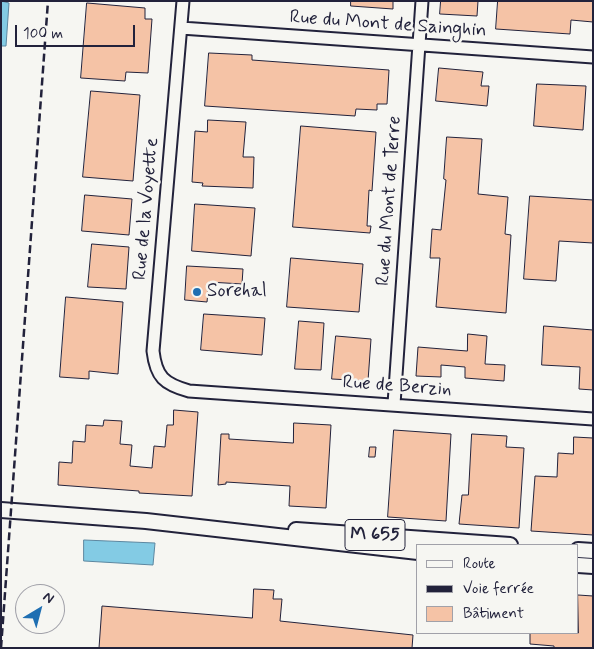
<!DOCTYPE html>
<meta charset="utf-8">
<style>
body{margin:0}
#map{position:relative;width:594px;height:649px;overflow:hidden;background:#f6f6f2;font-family:Mynerve,sans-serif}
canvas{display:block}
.frame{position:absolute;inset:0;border:2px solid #22223b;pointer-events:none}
.legend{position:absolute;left:416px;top:544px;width:162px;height:90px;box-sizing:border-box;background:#f6f6f2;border:1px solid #a1a1a9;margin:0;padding:6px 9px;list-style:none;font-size:15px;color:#22223b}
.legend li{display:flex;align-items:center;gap:10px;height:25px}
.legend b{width:25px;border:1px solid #a1a1a9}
.north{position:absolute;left:15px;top:584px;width:50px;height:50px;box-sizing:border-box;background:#f6f6f2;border:1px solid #a1a1a9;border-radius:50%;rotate:37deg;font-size:14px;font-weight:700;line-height:20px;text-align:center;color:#22223b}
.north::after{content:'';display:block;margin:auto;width:18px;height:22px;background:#1f6fb2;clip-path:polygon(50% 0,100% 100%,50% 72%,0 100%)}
.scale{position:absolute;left:15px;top:25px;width:120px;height:22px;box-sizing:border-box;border:2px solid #22223b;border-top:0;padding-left:6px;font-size:15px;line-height:18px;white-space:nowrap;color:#22223b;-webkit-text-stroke:4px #f6f6f2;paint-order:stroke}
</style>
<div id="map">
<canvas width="594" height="649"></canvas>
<div class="frame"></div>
<ul class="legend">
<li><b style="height:6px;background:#f6f6f2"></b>Route</li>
<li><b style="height:6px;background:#22223b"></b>Voie ferrée</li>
<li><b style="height:14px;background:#f5c3a6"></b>Bâtiment</li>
</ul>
<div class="north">N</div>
<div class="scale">100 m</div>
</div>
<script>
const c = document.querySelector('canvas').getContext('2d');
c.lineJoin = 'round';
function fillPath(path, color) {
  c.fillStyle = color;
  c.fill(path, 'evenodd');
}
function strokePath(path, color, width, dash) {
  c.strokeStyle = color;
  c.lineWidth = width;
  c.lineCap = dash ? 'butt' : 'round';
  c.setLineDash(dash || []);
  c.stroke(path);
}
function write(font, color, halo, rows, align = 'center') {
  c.font = font + ' Mynerve,sans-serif';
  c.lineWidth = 5;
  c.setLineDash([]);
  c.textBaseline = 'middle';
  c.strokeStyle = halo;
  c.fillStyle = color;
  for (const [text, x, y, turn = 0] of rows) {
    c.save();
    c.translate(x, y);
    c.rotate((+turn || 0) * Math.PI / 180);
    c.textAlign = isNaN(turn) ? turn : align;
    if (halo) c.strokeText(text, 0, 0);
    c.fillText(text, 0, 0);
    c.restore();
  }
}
const water = new Path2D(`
 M1,1L9,3L6,46H1Z
 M84,540L155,543L153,565L84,561Z`);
fillPath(water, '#83cbe4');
strokePath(water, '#5c87a0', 1);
const building = new Path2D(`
 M351,1H393V9L351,6Z
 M441,1H478L477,16L440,14Z
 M498,1H593V22L571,20L570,34L496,29Z
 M87,3L145,8V19H152L148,73L126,72L125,81L81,78Z
 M209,53L252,55V60L389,70L387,104H377V110L356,109L355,116L205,106Z
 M439,68L483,72L481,86H489L487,106L436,101Z
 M537,84L586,86L583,130L534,126Z
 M91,91L140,95L133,181L83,177Z
 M208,120L246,122L243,157H254L253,188L202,186L203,183L192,182L195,131L207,132Z
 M301,126L376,132L372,191L369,190L367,226H371L370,233L293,227Z
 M447,137L482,139L478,194L508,197L505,234L511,235L506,313L436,307L440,258H430L432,229L441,230L446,180L444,179Z
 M85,195L132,199L129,235L82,231Z
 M530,196L593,200V243L559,241L556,281L524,279Z
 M195,204L255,208L251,256L192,251Z
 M92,244L129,247L126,289L88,287Z
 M291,258L363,264L359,312L287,307Z
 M187,266L243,269L242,284L209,282L207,302L185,300Z
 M66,297L123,302L118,374L89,371V379L60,377Z
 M204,314L265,318L262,355L201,350Z
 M299,321L324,323L321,370L295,369Z
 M544,326L593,330V390L579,389L580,367L542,365Z
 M468,334L487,336L485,364L505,365L504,381L465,378V367L441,365V377L416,376L418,347L467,351Z
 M336,336L371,339L368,381L332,379Z
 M174,410L198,412L192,496L139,493V491L58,485L59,462L72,463L73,441L85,442L86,425L103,426L104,420L122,421L120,444L132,445L130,466L152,468L154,446L165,447L167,425H173Z
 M294,423L331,425L326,508L289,506L290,486L226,482V484L218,485L221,434H229V439L293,443Z
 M394,430L451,434L446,521L388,517Z
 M472,434L507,436L506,447L524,448L519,528L459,524L462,495H468Z
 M574,437L593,438V535L531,531L535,476L557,477L558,453L573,454Z
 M370,447H376L375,457H369Z
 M254,589L274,590L273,599H282L280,621L413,635L412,648H99L102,606L252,618Z
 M578,595L593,596V648H554V646L530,644V633H578Z`);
fillPath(building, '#f5c3a6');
strokePath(building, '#22223b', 1);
const minor = new Path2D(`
 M183,1L153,351C156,377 164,384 189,391L593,419
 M181,28L593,57
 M394,404L422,1`);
const major = new Path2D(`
 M1,510L146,521L418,552
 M296,530L510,545
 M578,550L593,551
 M578,565L593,566`);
strokePath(minor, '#22223b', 15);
strokePath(major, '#22223b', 18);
strokePath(minor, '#f6f6f2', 11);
strokePath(major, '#f6f6f2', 14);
strokePath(new Path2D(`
 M1,648L48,1`), '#22223b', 2.5, [8, 4]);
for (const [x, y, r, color] of [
 [197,292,5,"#1f6fb2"]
]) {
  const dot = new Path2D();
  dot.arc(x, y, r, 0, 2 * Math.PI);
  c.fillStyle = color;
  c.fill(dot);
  strokePath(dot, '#f6f6f2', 2);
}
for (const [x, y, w] of [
 [375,535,60]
]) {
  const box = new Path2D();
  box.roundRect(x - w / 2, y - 15.5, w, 31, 4);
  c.fillStyle = '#f6f6f2';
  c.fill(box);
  strokePath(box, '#22223b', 1);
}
write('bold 18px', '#22223b', null, [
 ["M 655",375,535]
]);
write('19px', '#22223b', '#f6f6f2', [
 ["Rue du Mont de Sainghin",388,25,4],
 ["Rue du Mont de Terre",390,201,-86],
 ["Rue de la Voyette",147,209,-85],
 ["Rue de Berzin",397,387,4]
]);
write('19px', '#22223b', '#f6f6f2', [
 ["Sorehal",207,292]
], 'left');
</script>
